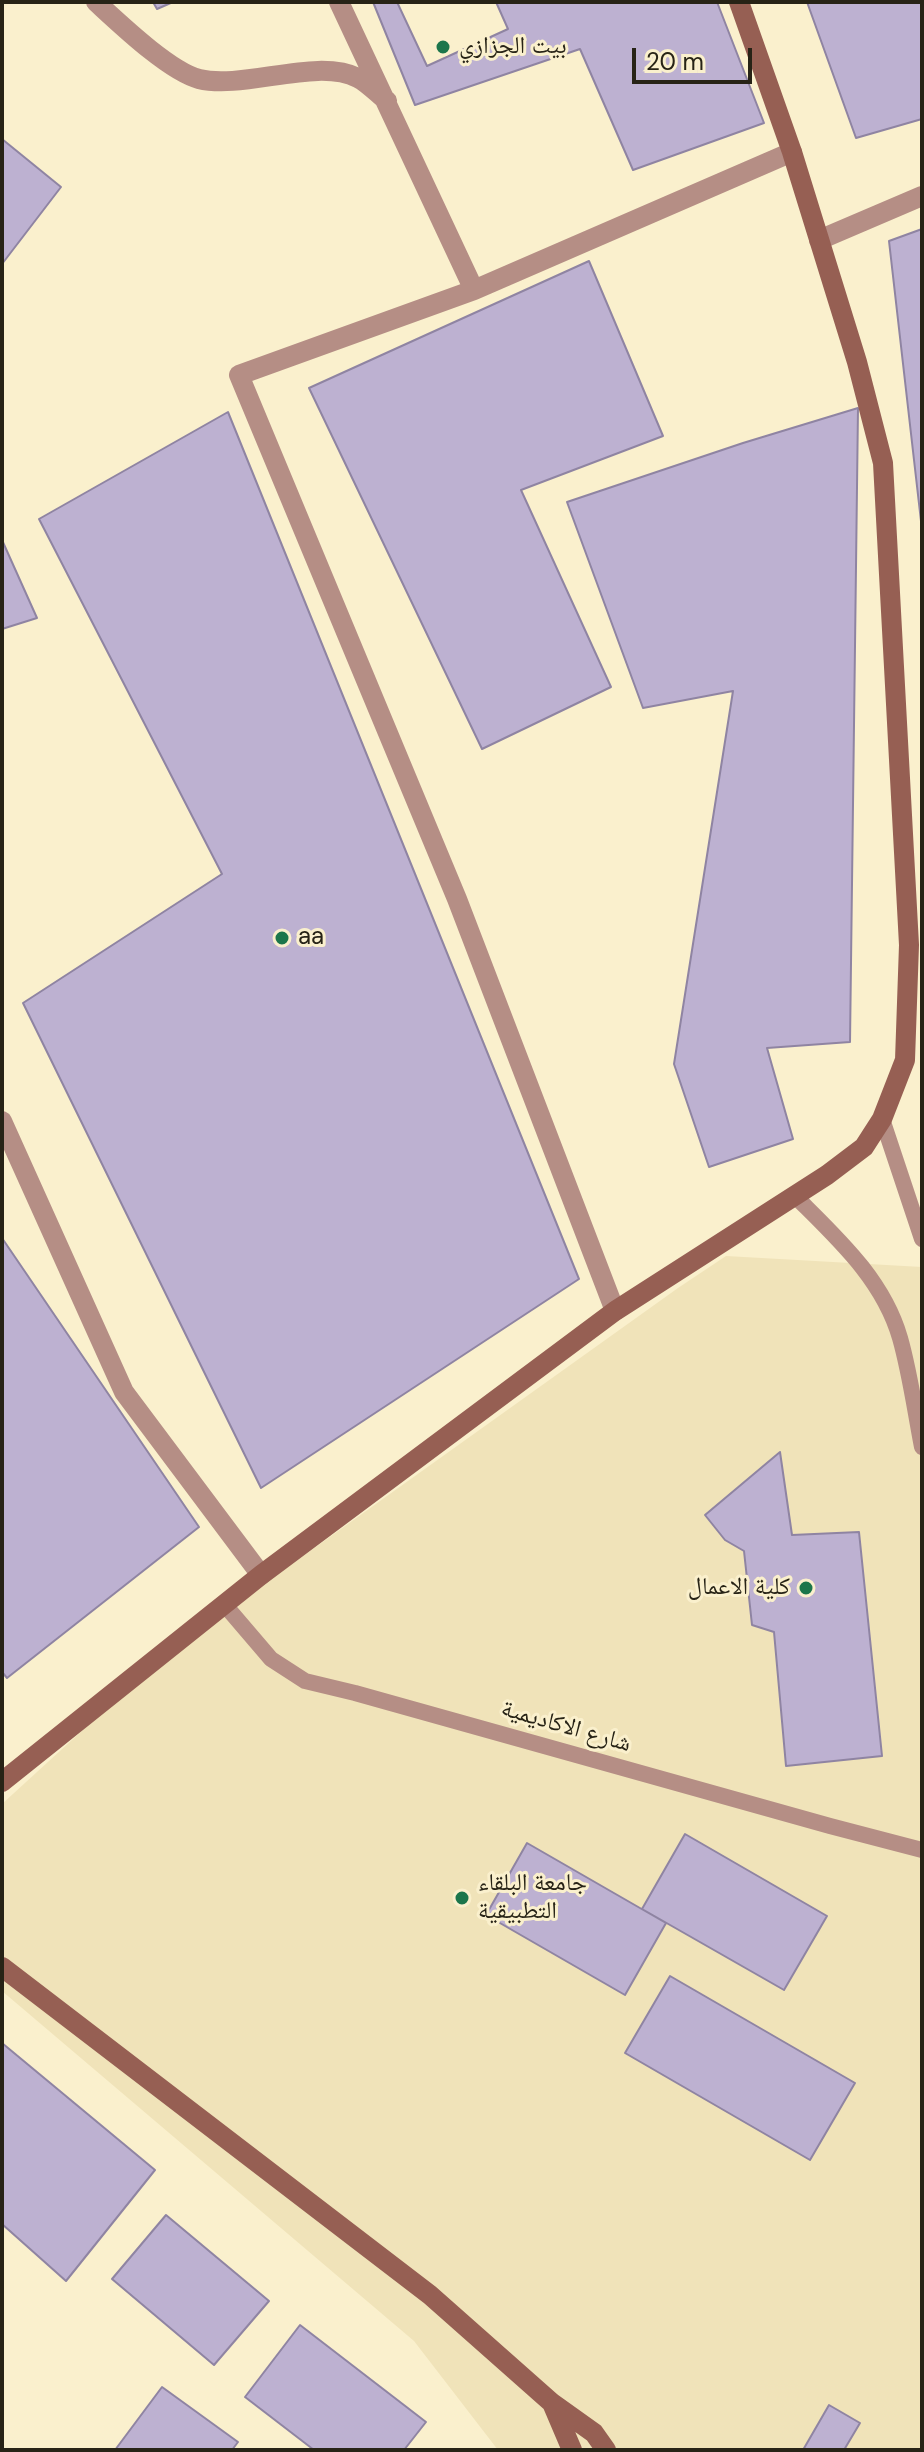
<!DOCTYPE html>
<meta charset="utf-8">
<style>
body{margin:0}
#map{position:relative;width:924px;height:2452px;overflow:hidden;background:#faf0cd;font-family:"DM Sans",sans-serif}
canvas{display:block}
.frame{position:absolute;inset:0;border:4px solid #272316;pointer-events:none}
.scale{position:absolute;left:632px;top:48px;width:120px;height:36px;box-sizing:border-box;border:4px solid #272316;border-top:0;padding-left:10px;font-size:24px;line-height:28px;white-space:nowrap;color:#272316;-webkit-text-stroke:6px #faf0cd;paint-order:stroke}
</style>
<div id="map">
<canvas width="924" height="2452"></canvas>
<div class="frame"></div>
<div class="scale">20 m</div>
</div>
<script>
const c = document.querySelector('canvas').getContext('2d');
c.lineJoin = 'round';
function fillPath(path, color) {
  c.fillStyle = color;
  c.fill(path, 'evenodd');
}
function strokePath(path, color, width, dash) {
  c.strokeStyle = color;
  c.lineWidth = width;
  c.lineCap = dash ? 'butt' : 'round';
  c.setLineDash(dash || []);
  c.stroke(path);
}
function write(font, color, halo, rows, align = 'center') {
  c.font = font + ' "DM Sans","Noto Naskh Arabic",sans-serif';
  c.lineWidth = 6;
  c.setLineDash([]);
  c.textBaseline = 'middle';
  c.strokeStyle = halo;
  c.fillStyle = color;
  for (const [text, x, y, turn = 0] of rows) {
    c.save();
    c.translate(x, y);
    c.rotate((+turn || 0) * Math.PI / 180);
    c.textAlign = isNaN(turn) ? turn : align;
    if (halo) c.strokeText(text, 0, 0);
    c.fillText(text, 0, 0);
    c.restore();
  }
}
fillPath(new Path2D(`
 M726,1256L922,1267V2450H498L414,2341L2,1991V1804L166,1654L678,1288Z`), '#f0e3b9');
const building = new Path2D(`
 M153,2H173L157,9Z
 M373,2H717L764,123L633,170L580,49L415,105Z
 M397,2H496L508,29L427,66Z
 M807,2H922V119L856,138Z
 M2,139L61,187L2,264Z
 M922,229V530L889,241Z
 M589,261L663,436L521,490L611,687L482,749L309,388Z
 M858,408L850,1042L767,1048L793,1139L709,1167L674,1064L733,691L643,708L567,502L743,443Z
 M228,412L579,1279L261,1488L23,1003L222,874L39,519Z
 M2,540L37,618L2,629Z
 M2,1238L199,1527L7,1678L2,1672Z
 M780,1452L792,1535L859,1532L882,1756L786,1766L774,1632L752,1625L744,1551L725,1540L705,1515Z
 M685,1834L827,1916L784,1990L642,1909Z
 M527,1843L666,1923L625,1995L486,1915Z
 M670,1976L855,2083L810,2160L625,2053Z
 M2,2043L155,2170L66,2281L2,2224Z
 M166,2215L269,2301L214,2365L112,2279Z
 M300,2325L426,2422L404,2450H314L245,2397Z
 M162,2387L238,2442L232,2450H115Z
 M829,2405L860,2423L844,2450H803Z`);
fillPath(building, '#bdb1d1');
strokePath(building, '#8f84a2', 2);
strokePath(new Path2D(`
 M882,1119L922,1239
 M795,1196C837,1238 883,1279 900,1338C910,1373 915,1411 922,1447
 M224,1604L271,1659L305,1681L355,1693L830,1826L922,1850`), '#b58e85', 16);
strokePath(new Path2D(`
 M96,2C120,24 169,71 199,79C244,90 317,57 358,78C368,83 378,94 387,101
 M339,2L474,290
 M819,240L922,196
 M2,1121L124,1392L261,1575
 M615,1311L457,899L239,375L474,290L792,152`), '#b58e85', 20);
strokePath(new Path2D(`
 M2,1782L261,1575L615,1311L827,1175L864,1147L882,1119L905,1060L909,945L883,463L857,362L792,152L739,2
 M2,1967L430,2295L552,2403L594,2433L606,2450
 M552,2403L572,2450`), '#965f53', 20);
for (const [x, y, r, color] of [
 [443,47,8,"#1c764b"],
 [282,938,8,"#1c764b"],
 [806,1588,8,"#1c764b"],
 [462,1898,8,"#1c764b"]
]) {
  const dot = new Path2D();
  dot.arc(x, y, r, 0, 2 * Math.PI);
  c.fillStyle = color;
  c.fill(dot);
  strokePath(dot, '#faf0cd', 3);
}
write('24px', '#272316', '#faf0cd', [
 ["بيت الجزازي",459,47],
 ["aa",298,938],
 ["كلية الاعمال",790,1588,"right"],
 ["جامعة البلقاء",478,1884],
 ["التطبيقية",478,1912]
], 'left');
write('24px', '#272316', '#faf0cd', [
 ["شارع الاكاديمية",566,1727,16]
]);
</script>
